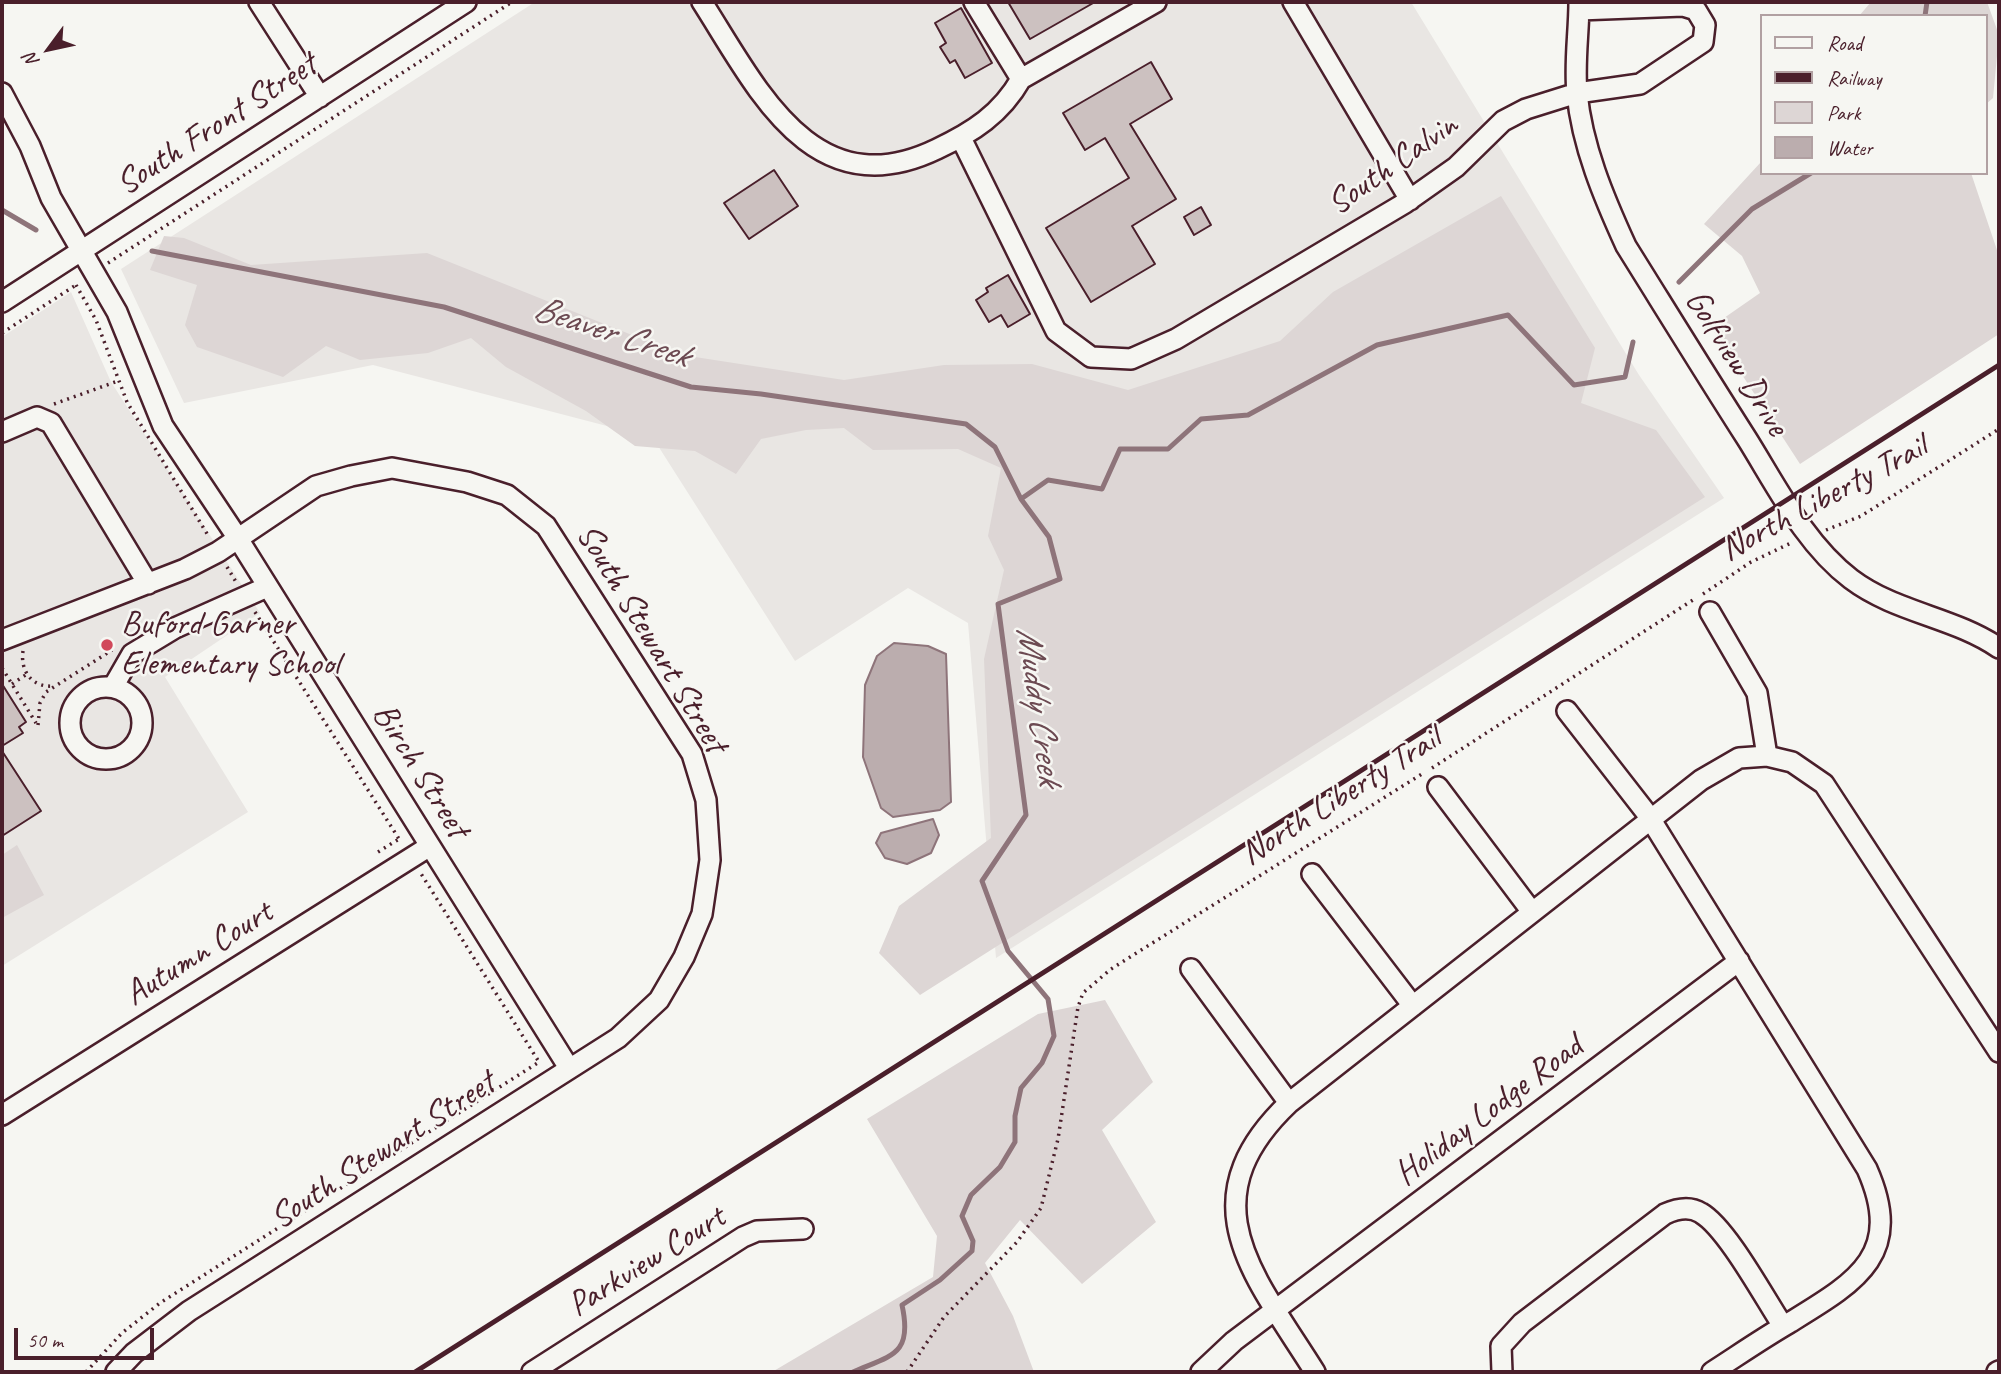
<!DOCTYPE html>
<style>
body{margin:0}
#map{position:relative;width:2001px;height:1374px;overflow:hidden;background:#f6f6f2;font-family:Caveat,sans-serif}
canvas{display:block}
.frame{position:absolute;inset:0;border:4px solid #4a1f2b;pointer-events:none}
.legend{position:absolute;left:1760px;top:14px;width:228px;height:161px;box-sizing:border-box;background:#f6f6f2;border:2px solid #b1a0a2;margin:0;padding:9px 12px;list-style:none;font-size:21px;color:#4a1f2b}
.legend li{display:flex;align-items:center;gap:14px;height:35px}
.legend b{width:35px;border:2px solid #b1a0a2}
.north{position:absolute;left:14px;top:14px;width:70px;height:70px;-webkit-text-stroke:5px #f6f6f2;paint-order:stroke;rotate:237deg;font-size:19px;font-weight:700;line-height:28px;text-align:center;color:#4a1f2b}
.north::after{content:'';display:block;margin:auto;width:24px;height:32px;background:#4a1f2b;clip-path:polygon(50% 0,100% 100%,50% 72%,0 100%)}
.scale{position:absolute;left:14px;top:1328px;width:140px;height:32px;box-sizing:border-box;border:4px solid #4a1f2b;border-top:0;padding-left:9px;font-size:21px;line-height:24px;white-space:nowrap;color:#4a1f2b;-webkit-text-stroke:5px #f6f6f2;paint-order:stroke}
</style>
<div id="map">
<canvas width="2001" height="1374"></canvas>
<div class="frame"></div>
<ul class="legend">
<li><b style="height:9px;background:#f6f6f2"></b>Road</li>
<li><b style="height:9px;background:#4a1f2b"></b>Railway</li>
<li><b style="height:19px;background:#ddd6d5"></b>Park</li>
<li><b style="height:19px;background:#bbadae"></b>Water</li>
</ul>
<div class="north">N</div>
<div class="scale">50 m</div>
</div>
<script>
const c = document.querySelector('canvas').getContext('2d');
c.lineJoin = 'round';
function fillPath(path, color) {
  c.fillStyle = color;
  c.fill(path, 'evenodd');
}
function strokePath(path, color, width, dash) {
  c.strokeStyle = color;
  c.lineWidth = width;
  c.lineCap = dash ? 'butt' : 'round';
  c.setLineDash(dash || []);
  c.stroke(path);
}
function write(font, color, halo, rows, align = 'center') {
  c.font = font + ' Caveat,sans-serif';
  c.lineWidth = 5;
  c.setLineDash([]);
  c.textBaseline = 'middle';
  c.strokeStyle = halo;
  c.fillStyle = color;
  for (const [text, x, y, turn = 0] of rows) {
    c.save();
    c.translate(x, y);
    c.rotate((+turn || 0) * Math.PI / 180);
    c.textAlign = isNaN(turn) ? turn : align;
    if (halo) c.strokeText(text, 0, 0);
    c.fillText(text, 0, 0);
    c.restore();
  }
}
fillPath(new Path2D(`
 M535,2H1411L1639,375L1724,498L996,958L968,623L908,588L795,661L653,438L373,365L184,403L121,269Z
 M71,292L111,382L260,613L165,677L248,812L2,966V337Z`), '#e9e6e3');
fillPath(new Path2D(`
 M1871,2H1987L1999,35L1993,98L1985,105V16H1859Z
 M1761,162V173H1971L1999,256V334L1800,464L1711,327L1760,293L1742,256L1704,224Z
 M1501,196L1595,348L1581,403L1656,430L1705,497L920,995L879,953L899,906L991,838L984,659L1004,570L988,536L1001,468L958,449L873,450L844,428L806,430L761,439L736,474L695,451L635,446L586,411L506,367L471,338L428,353L360,360L326,346L283,377L197,347L185,325L197,285L150,270L164,236L184,238L251,265L427,253L682,355L844,380L944,365L1032,364L1128,390L1280,341L1333,292Z
 M17,845L44,895L2,918V855Z
 M1105,1000L1153,1082L1102,1130L1156,1222L1082,1284L1020,1220L985,1263L1013,1316L1034,1372H772L933,1277L937,1236L867,1119L1038,1014Z`), '#ddd6d5');
const water = new Path2D(`
 M894,643L928,646L946,654L951,802L940,810L893,817L881,808L863,757L865,685L877,656Z
 M933,819L939,835L931,853L907,864L885,858L876,843L881,833Z`);
fillPath(water, '#bbadae');
strokePath(water, '#8e747a', 2);
strokePath(new Path2D(`
 M1925,16L1927,2
 M2,210L36,230
 M152,251L444,307L691,387L761,394L966,424L995,447L1021,499
 M1679,282L1752,209L1811,173
 M853,1372C892,1355 913,1355 902,1305L940,1280L972,1251L973,1241L962,1216L971,1195L1000,1167L1015,1142V1116L1021,1088L1042,1063L1054,1036L1048,999L1008,951L982,881L1026,815L998,604L1060,579L1049,537L1021,499L1048,480L1102,489L1120,449H1168L1201,419L1248,415L1377,345L1508,315L1574,385L1625,377L1633,342`), '#8e747a', 5);
const building = new Path2D(`
 M1008,2H1095L1030,39Z
 M961,8L992,63L965,78L955,60L950,63L940,47L946,43L935,23Z
 M1151,62L1172,99L1130,124L1176,199L1132,226L1155,264L1091,302L1046,228L1129,178L1105,138L1085,150L1063,113Z
 M774,170L798,206L749,239L724,203Z
 M1201,207L1211,225L1194,235L1184,217Z
 M1008,275L1030,314L1008,327L1001,315L989,322L976,300L988,292L986,288Z
 M2,684L26,722L19,727L23,733L2,746Z
 M2,751L41,811L2,836Z`);
fillPath(building, '#ccc1c0');
strokePath(building, '#4a1f2b', 2);
const minor = new Path2D(`
 M259,2L320,97
 M702,2C757,88 813,209 937,149C973,132 1001,114 1021,79L974,2
 M1293,2L1410,200
 M1579,2C1579,32 1574,63 1577,93C1582,146 1604,198 1626,246C1666,310 1706,375 1747,439C1777,487 1805,544 1851,579C1896,613 1954,617 1999,648
 M1021,79L1156,2
 M2,93L30,146L51,198L117,312L163,426L237,537L569,1068
 M961,138L1056,331L1091,357L1131,359L1176,339L1405,203L1456,167L1503,121L1526,109L1577,93L1640,84L1703,42L1705,25L1696,10L1683,6L1579,10
 M2,302L466,2
 M2,432L37,417L51,423L148,584
 M1710,612L1757,693L1767,756L1792,762L1824,784L1999,1052
 M2,640L185,569L218,552L316,486L351,476L392,468L467,482L507,495L546,526L692,754L706,800L710,860L702,914L684,957L659,1000L618,1038L189,1311L134,1353L116,1372
 M70 723a36 36 0 1 1 72 0a36 36 0 1 1-72 0Z
 M113,687L132,654L175,628L267,587
 M1567,711L1648,815L1867,1169C1905,1255 1856,1282 1789,1323C1763,1338 1737,1356 1712,1372
 M1438,787L1532,912
 M1312,874L1413,1006
 M1191,969L1289,1103
 M2,1115L430,846
 M532,1372L743,1237L757,1231L803,1229
 M1201,1372L1234,1341L1739,961
 M1315,1372C1255,1276 1185,1202 1289,1103L1701,780L1739,758L1767,756
 M1502,1372L1501,1346L1522,1323L1665,1214C1676,1209 1690,1206 1701,1213C1727,1228 1765,1299 1783,1326
 M1997,1372L1999,1371`);
strokePath(minor, '#4a1f2b', 24);
strokePath(new Path2D(`
 M108,263L512,2
 M76,285L96,320L127,402L209,537
 M2,333L76,285
 M54,404L118,381
 M1826,530L1861,516L1999,429
 M227,567L236,582
 M1703,594L1751,562L1793,542
 M255,612L401,842
 M23,651C20,671 32,688 54,686
 M2,668L36,723
 M12,684L27,674
 M38,725L40,703L46,692L112,650
 M1432,768L1696,598
 M378,852L399,839
 M86,1372L122,1333L160,1303L539,1062L420,872
 M907,1372L944,1317L1017,1242L1041,1208L1058,1139L1078,1007L1083,993L1111,969L1425,772`), '#4a1f2b', 3.5, [2, 5]);
strokePath(minor, '#f6f6f2', 19);
strokePath(new Path2D(`
 M415,1372L1999,365`), '#4a1f2b', 5);
for (const [x, y, r, color] of [
 [107,645,7,"#d1495b"]
]) {
  const dot = new Path2D();
  dot.arc(x, y, r, 0, 2 * Math.PI);
  c.fillStyle = color;
  c.fill(dot);
  strokePath(dot, '#f6f6f2', 2.5);
}
write('35px', '#4a1f2b', '#f6f6f2', [
 ["South Front Street",217,125,-33],
 ["South Calvin",1393,165,-35],
 ["Golfview Drive",1736,363,58],
 ["North Liberty Trail",1824,499,-28],
 ["South Stewart Street",651,639,59],
 ["Birch Street",420,771,58],
 ["North Liberty Trail",1341,797,-32],
 ["Autumn Court",199,954,-32],
 ["Holiday Lodge Road",1489,1111,-37],
 ["South Stewart Street",383,1151,-33],
 ["Parkview Court",647,1262,-32]
]);
write('35px', '#4a1f2b', '#f6f6f2', [
 ["Buford Garner",121,625],
 ["Elementary School",121,665]
], 'left');
write('italic 37px', '#6c4a52', '#f6f6f2', [
 ["Beaver Creek",611,333,18],
 ["Muddy Creek",1038,706,82]
]);
</script>
